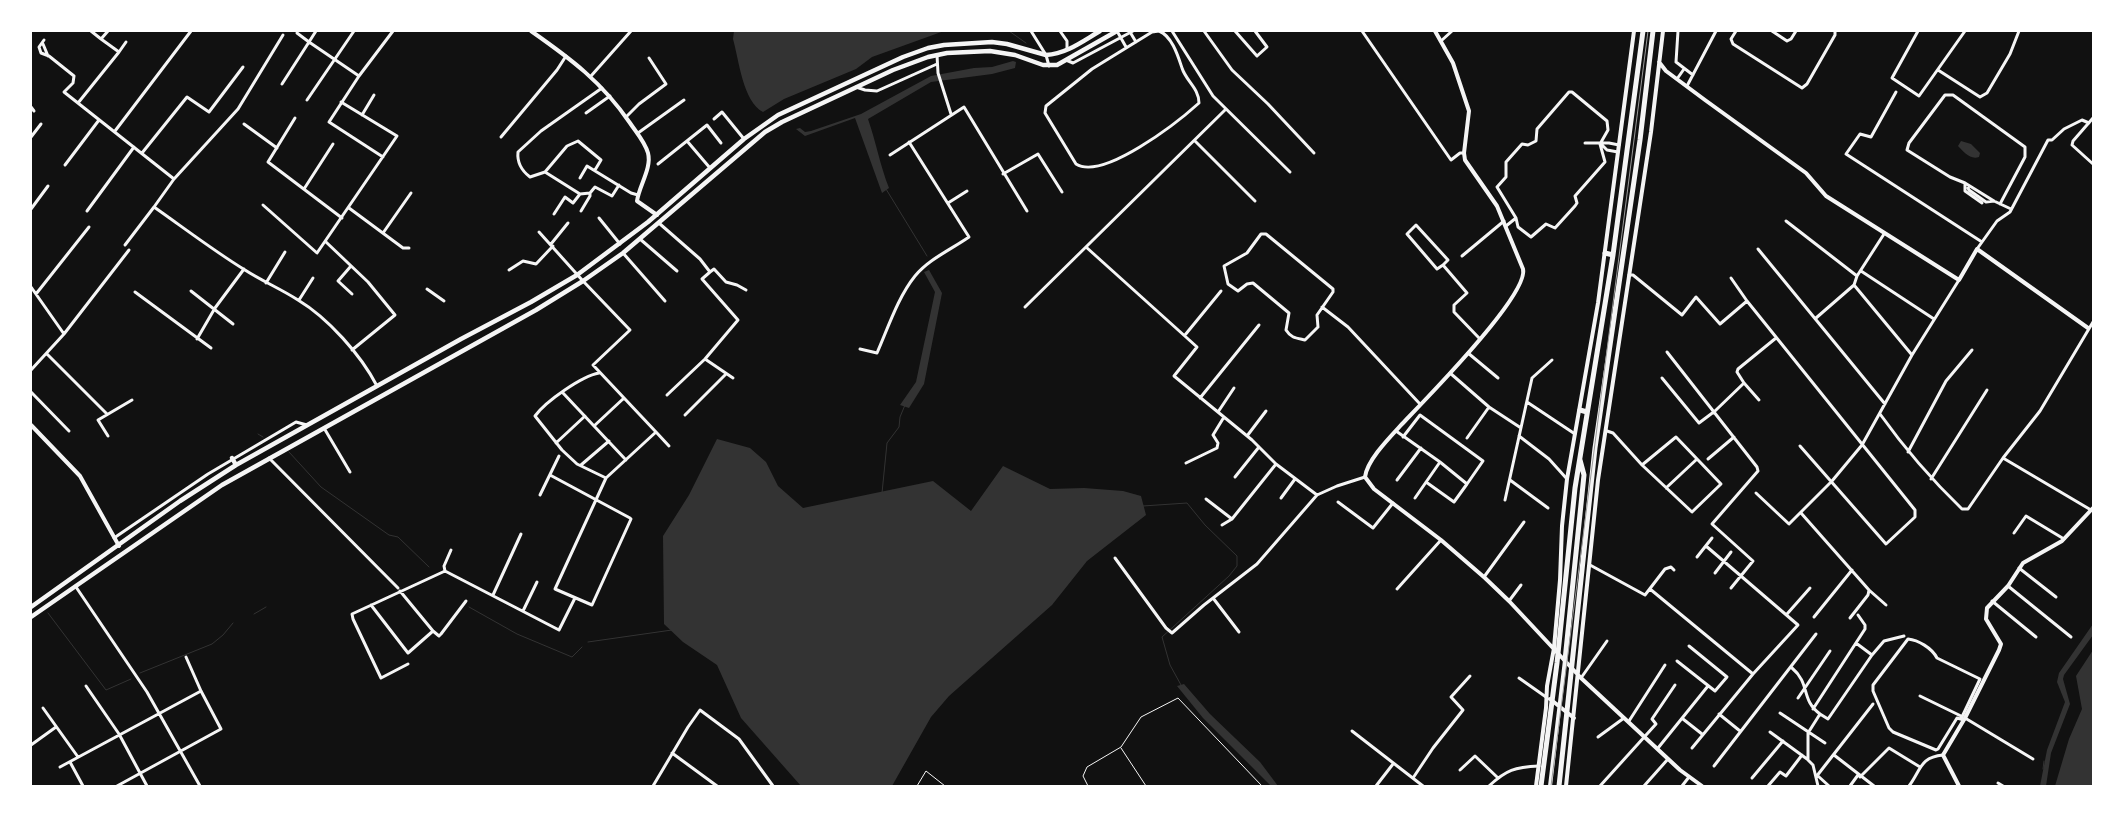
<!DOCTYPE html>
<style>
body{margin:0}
#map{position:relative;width:2124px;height:817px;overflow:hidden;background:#111;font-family:"Noto Sans",sans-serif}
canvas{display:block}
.frame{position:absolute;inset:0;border:32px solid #fff;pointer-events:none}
</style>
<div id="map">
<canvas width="2124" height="817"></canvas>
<div class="frame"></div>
</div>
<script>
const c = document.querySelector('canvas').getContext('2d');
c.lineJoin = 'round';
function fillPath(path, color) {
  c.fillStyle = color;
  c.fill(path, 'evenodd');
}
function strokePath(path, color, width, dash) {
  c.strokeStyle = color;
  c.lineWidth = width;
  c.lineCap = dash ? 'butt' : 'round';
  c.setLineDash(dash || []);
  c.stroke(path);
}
fillPath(new Path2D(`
 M734,31H944L872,57L856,69L784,99L763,112C743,102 739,60 733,39Z
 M1013,61L1016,62L1015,68L992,74L931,82L868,119C876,142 880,165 889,188L882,193L855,118L805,136L796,129L800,128L805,132L811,131L861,114L931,76L974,68L992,67Z
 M1961,141L1971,144L1980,153L1979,157C1970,160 1964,152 1958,146Z
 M929,270L942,293L924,384L909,408L900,405L916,382L935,292L924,272Z
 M717,439L750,448L766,462L778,486L803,508L933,481L971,511L1003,466L1050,489L1084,488L1123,491L1141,496L1146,515L1087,561L1052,605L949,696L931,717L892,786H801L741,718L717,665L683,642L664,624L663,536L689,495Z
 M2093,624V635L2064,675L2063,679L2070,704L2051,753L2046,786H2040L2047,750L2065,702L2057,682L2059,673Z
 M2093,650V786H2055L2069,739L2082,709L2076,676Z
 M1184,684L1210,714L1260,762L1278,786H1271L1203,718L1177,686Z`), '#333');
strokePath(new Path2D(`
 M1009,31L1026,43
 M886,189L927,256
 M258,434L263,437
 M289,452L321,487L389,535L398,537L429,567
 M882,493L887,443L899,427L900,417L905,405
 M1143,506L1187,503L1205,525L1237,556V566L1229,576L1162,637L1170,665L1181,685
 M469,607L517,634L572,657L582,647
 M48,613L106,690L131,679
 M254,614L266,607
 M588,642L672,630
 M140,673L212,644L223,635L233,623
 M2043,769L2044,761`), '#333', 1);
strokePath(new Path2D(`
 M1121,748L1146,786
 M917,786L926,771L945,786
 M1088,786L1083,776L1087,767L1121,747L1141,717L1178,698L1262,786`), '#f5f5f5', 1);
strokePath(new Path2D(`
 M91,31L101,39
 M316,31L309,42L359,76
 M1031,31L1046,55L1049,66
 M1060,31L1067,41V49
 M1117,31L1126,47
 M1159,31C1172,36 1178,56 1182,68C1186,81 1199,88 1199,103C1178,122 1103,181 1076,164L1045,113L1046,106L1092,69L1152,32Z
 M1172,31L1213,96L1290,172
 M1204,31L1232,70L1268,104L1314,153
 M1235,31L1257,56L1267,47L1255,31
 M1362,31L1451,160L1460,153H1464
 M1678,31L1676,62L1693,75
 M1736,31L1731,39L1733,44L1802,88L1807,84L1835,35V31
 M1772,31L1787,41L1791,39L1796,31
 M1918,31L1892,78L1919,96L1965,31
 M1130,32L1136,42
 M283,35L238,109L174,179L154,207C184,228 214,251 245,270C262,281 281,289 298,300C328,318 361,355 377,386
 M44,40L39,47L41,53L49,56L74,76L73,83L64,92L174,179
 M1441,41L1452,31
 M43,44L48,56
 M119,52L126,42
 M937,55L938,73L951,114
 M1066,60L1073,63L1133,31
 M1938,70L1980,97L1987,93L2010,54L2019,31
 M591,76L631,31
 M1677,79L1684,69
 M282,84L309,42L297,33
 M1687,86L1716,31
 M856,87L865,90L877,91L937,64
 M602,88L541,131L518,152C517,162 522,171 530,177L545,172L580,194L590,193L595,187L612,196L619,185
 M1569,92H1572L1607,121L1608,130L1600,144L1605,162L1575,196L1577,203L1575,206L1555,228L1546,224L1531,237L1518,227L1516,218L1497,187L1506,177V162L1522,144L1528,145L1536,141L1537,129Z
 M1896,92L1871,137L1860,134L1846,154L1982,242
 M307,100L354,31
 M78,103L119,52L101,39L108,31
 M31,107L34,111
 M586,113L610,96
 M362,115L374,95
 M626,117L639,104L666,84L649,58
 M295,118L268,162L342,218
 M2093,118L2073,141L2072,145L2093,164
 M714,119L722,112L744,139
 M244,124L277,148
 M115,131L191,31
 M638,133L684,100
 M31,137L41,124
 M501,137L557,70L566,56
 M687,141L710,168
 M1195,141L1255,201
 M1585,143H1609L1619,145
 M1601,144L1607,150L1618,152
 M142,153L187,97L209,112L243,67
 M890,155L964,107L1027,211
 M383,157L329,122L359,76L393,31
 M658,164L707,125L721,143
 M65,165L99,120
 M545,172L567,146L578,141L601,160L595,170
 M1003,174L1038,154L1062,192
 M580,178L587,166L631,193L638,195
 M1965,183V191L1982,203
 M1968,188L1969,190L1986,202L1994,201
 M304,189L333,144
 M948,203L967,191
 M2000,204L2025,157V147L1953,95H1945L1909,143L1907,150L1950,177L1965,183L1994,201L2011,209
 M263,205L317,253L397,136L341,102
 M349,208L403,248H409
 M31,209L48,186
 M87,211L134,147
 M581,211L590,196V193
 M554,214L565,197L573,203L580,194
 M599,218L620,244
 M1786,221L1857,276
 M660,224L700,259L710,272L702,279L738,320L705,359L667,395
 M1506,226L1516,218
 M539,232L583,281L630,330L593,365L656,432L606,478L555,589L592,605L631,519L630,518L550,475
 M383,233L411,193
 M1261,234H1266L1333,289V292L1317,315L1318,327L1305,340C1296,338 1291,338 1286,330L1289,313L1253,283L1247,284L1238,291L1228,284L1224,266L1247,253Z
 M640,239L677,271
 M326,242L368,282L395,315L352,350
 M551,244L568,223
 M125,245L154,207
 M1086,247L1197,347L1174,376L1252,440L1276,464L1317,495
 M1758,249L1885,404
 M1977,249L1997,221L2010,212L2048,140H2052L2064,129L2082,120L2089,123
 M623,253L665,301
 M1462,256L1504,221
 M1443,265L1437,269L1407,234L1416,225L1448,260L1443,265L1467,293L1454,305V312L1480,339
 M351,266L338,281L352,294
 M509,270L523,261L536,264L553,246
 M1861,271L1934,319
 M710,272L714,269L726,282L737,285L746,290
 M1629,275H1633L1682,315L1696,297L1720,324L1747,301L1915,510V517L1886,544L1800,446
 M1731,278L1747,301
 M266,283L285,252
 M1854,285L1912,355
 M31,287L64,334L31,370
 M427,289L444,301
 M191,291L233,324
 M135,292L211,348
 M36,294L89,227
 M299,300L313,278
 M1025,307L1226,109
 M1322,307L1348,327L1420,404
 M1816,318L1854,285L1857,276L1884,234
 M64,334L129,250
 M1185,335L1221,291
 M197,339L215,308L244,269
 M860,349L877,353C888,328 898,297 915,276C929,259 952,249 969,237L909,142
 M1667,352L1757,467L1758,471L1712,524L1753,561L1731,588
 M1468,353L1498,378
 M47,354L107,414
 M705,359L733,378
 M599,373C582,376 546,401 535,416L562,450L577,464L606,478
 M1450,373L1489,407L1521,428
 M1662,378L1699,423L1715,411L1744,383
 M31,392L69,431
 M563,393L594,426
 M624,398L594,426L626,460
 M1200,398L1259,325
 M1759,400L1744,383L1737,372L1738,369L1776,338
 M1527,402L1575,434
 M1218,412L1234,388
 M1880,414C1905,449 1931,479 1962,509H1968L2003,458L2040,411L2093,322
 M685,415L726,374
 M324,428L350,472
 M1396,431L1440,462L1467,484L1454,502L1426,482
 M1607,431L1613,433L1642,465L1692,512L1721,484L1676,437L1642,465
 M656,432L669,446
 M108,436L98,420L132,400
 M1247,436L1266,411
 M1519,436L1549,459L1567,479
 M1403,437L1420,415L1483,461L1467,484
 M1467,438L1489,407
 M556,443L585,416
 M1908,452L1946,381L1972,350
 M269,458L398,588
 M2003,458L2091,510
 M1708,459L1734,437
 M1186,463L1217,448L1218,443L1213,435L1224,417
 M581,465L609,441
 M1235,477L1259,447
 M1931,479L1987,390
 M1397,480L1421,448
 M1510,480L1548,508
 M1666,488L1697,459
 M1756,493L1789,524L1832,481L1862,445L1912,355L1959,280
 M540,495L559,456
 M1281,498L1295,479
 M1415,498L1440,462
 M1206,499L1232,519
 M1505,500L1532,378L1552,360
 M1338,502L1373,528L1393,503
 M1801,513L1869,590L1868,595L1850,618
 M1222,525L1232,519L1276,464
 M2014,533L2026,516L2064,539
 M114,538L208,474L296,422L307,425
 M1697,557L1712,538
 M1115,558L1166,628L1172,633L1204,605L1257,564L1317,495L1337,486L1365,477
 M1590,565L1645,595L1665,569L1671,567L1674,570
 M2019,568L2056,597
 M445,571L444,566L451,550
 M1715,573L1731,552
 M1484,577L1524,522
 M2008,586L2071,637
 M76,587L147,692L200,786
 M1397,589L1441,540
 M1650,589L1753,674
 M1869,590L1886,605
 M493,595L521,534
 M1213,598L1239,632
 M1509,601L1521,585
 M1992,601L2036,637
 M371,605L408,653L433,631L400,591
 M523,611L537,582
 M1787,614L1810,588
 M1814,617L1852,570
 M433,631L439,636L441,634L466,601
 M1856,643L1872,655
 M1677,661L1715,691L1727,677L1689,646
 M408,664L381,678L353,619L352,614L445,571L559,630L575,598
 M1792,668C1811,684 1800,699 1820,714L1808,733V760L1813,765L1818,786
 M1519,678L1546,697
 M1581,678L1607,641
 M86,686L119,734L147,786
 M1920,696L1961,716
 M1798,698L1830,651
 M43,708L78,757
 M1813,709L1865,629V625L1858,615
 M1780,713L1825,743
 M1719,714L1740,731
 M1820,714L1828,719L1872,655L1884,641L1904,636
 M1965,718L2033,759
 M1683,719L1702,734
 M1961,719L1980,679L1937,658C1932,648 1918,640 1908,639L1873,685V691L1889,728L1893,732L1936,750L1938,749L1957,718L1964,720
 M1629,721L1665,665
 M1352,731L1423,786
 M1770,732L1807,759
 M1598,737L1624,718
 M31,745L56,727
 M1658,748L1708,686
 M1692,748L1753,674L1798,625L1706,546
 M672,753L717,786
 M1834,755L1874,786
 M70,762L83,786
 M1714,766L1816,634
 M60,767L201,691
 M1460,770L1475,756L1497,777
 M1818,776L1829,786
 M1816,777L1873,704
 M1860,777L1889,748L1920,767
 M1413,778L1433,748L1463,710L1451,697L1470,676
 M1752,778L1783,741
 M1998,783L2003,786
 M117,786L221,729L201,691L186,657
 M653,786L688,727L700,710L739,739L773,786
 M1376,786L1393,764
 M1489,786C1506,770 1515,767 1539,766
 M1600,786L1656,724L1652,719L1675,685
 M1644,786L1668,759
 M1682,786L1689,777
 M1768,786L1780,772L1786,776L1802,755
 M1850,786L1858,775
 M1909,786C1921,770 1920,757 1943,755`), '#f5f5f5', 3);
strokePath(new Path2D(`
 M1435,31L1453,63L1469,111L1464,153L1465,160L1497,206L1523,269C1529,295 1424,401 1402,424C1390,437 1367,460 1365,477L1374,489L1441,540L1485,578L1509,601L1581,678L1680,770L1702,786
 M1659,62L1666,71L1705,100L1806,173L1826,196L1959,280L1977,249L2088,328
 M31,425L80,476L119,546
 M1550,699L1574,718
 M1536,786L1546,708L1547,686L1554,648L1560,580L1562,526L1567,479L1598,303L1634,31
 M1550,786L1565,660
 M1566,786L1598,480L1651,132L1663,31
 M1959,786L1943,755L1965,718L1999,650L2001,644L1986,619L1987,608L2008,586L2023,563L2062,541L2093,508`), '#f5f5f5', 4);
strokePath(new Path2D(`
 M531,31C571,59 602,82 630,123C636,132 645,142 648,153C652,168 639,186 637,201L657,215`), '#f5f5f5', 4);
strokePath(new Path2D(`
 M232,458L236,465
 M31,607L180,501L236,465L461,339L531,302L577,275L648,222L744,139L778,115L903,57L928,48L944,45L992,42L1007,44L1046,55C1066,54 1083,41 1100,31
 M31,617L222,485L536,310L583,281L623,253L765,132L782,122L893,70L928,57L947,53L990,51L1015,55L1043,65H1057L1117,31`), '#f5f5f5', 4.5);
strokePath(new Path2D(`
 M1605,253L1613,255
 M1580,410L1587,412
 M1565,660L1584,475L1580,460
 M1541,786L1557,663L1575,488L1613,255L1643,31
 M1559,786L1595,448L1640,140L1653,31`), '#f5f5f5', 5);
strokePath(new Path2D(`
 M1551,786L1648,31`), '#9a9a9a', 1);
</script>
